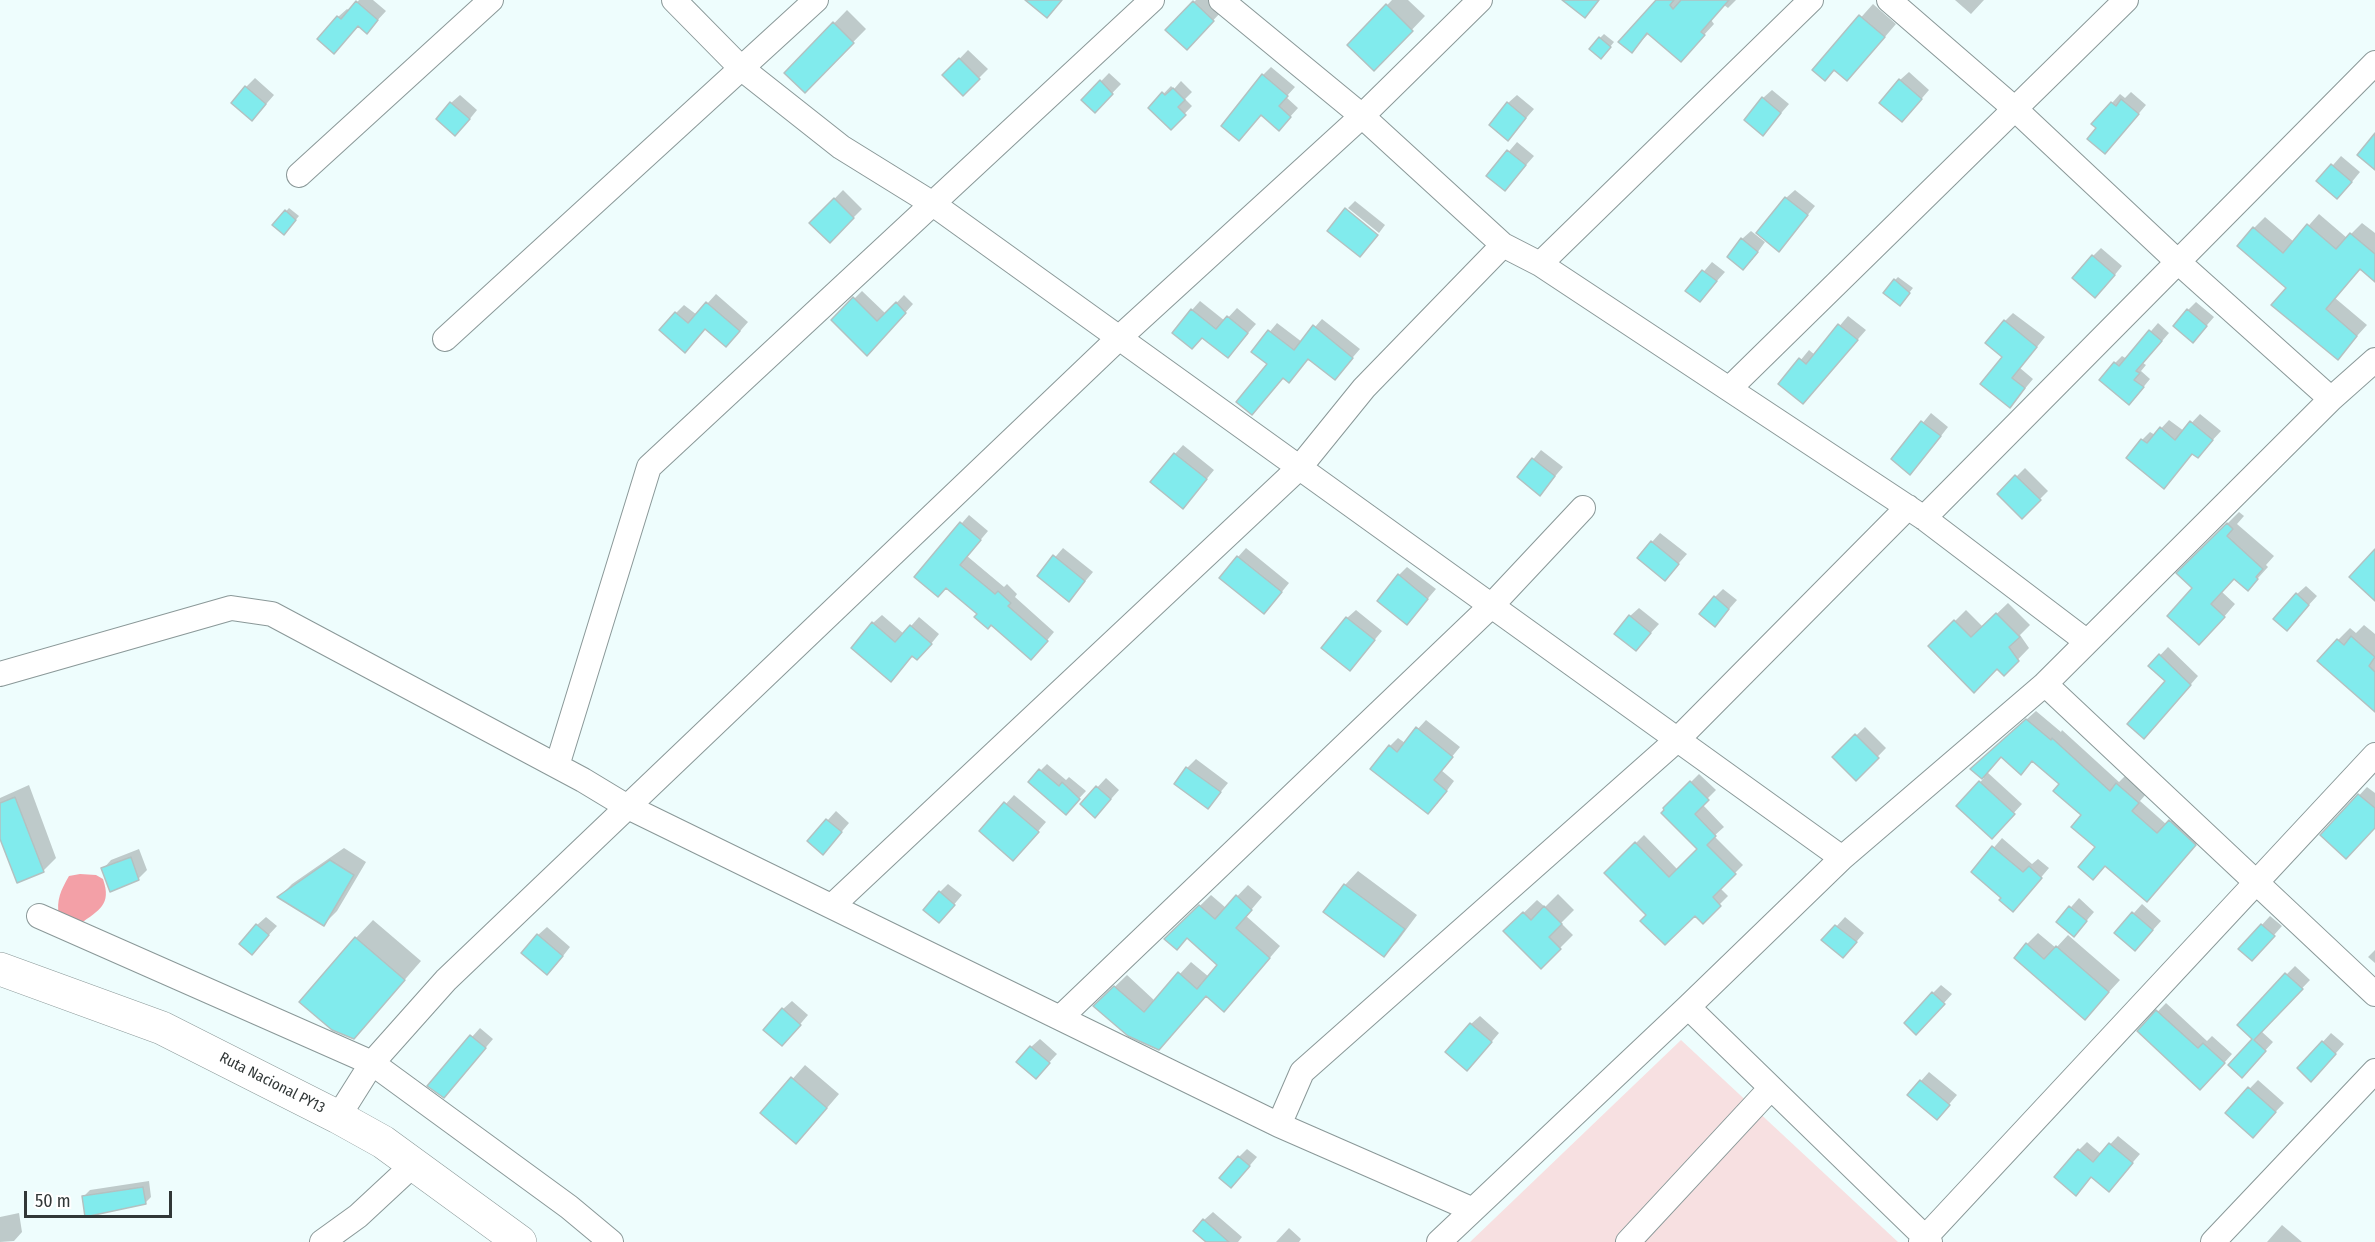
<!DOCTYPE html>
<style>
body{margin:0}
#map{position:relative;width:2375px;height:1242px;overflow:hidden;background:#eefdfd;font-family:"Fira Sans Condensed",sans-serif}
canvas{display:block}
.scale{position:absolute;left:24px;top:1191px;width:148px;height:27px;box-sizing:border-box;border:3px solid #313737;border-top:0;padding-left:8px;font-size:18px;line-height:21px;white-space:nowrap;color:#313737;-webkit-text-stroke:4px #fff;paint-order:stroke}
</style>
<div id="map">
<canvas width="2375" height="1242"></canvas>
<div class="scale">50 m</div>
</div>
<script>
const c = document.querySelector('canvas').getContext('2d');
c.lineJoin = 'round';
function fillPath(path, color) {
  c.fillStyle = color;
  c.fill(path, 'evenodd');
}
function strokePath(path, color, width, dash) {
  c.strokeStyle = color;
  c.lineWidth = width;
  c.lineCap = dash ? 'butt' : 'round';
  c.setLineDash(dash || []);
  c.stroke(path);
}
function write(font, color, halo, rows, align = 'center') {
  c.font = font + ' "Fira Sans Condensed",sans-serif';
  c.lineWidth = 4.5;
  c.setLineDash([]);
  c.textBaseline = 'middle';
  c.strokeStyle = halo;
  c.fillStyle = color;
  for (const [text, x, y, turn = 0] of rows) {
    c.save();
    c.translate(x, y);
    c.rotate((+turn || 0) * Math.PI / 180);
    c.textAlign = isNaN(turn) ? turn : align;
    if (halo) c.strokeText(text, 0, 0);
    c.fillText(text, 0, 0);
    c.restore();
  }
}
fillPath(new Path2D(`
 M1681,1040L1898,1242H1470Z`), '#f7e0e1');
fillPath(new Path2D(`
 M80,874L96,875L103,879C112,905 99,910 80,924L59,916C56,900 61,890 69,876Z`), '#f3a0a7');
fillPath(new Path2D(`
 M359,0H373L386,11L375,23L359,25L343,43L338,17L347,9L350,11Z
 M1196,0H1210L1222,11L1187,48L1167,30Z
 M1392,0H1408L1425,16L1387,56L1349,45Z
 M1658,0H1736L1728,8L1724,5L1711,20L1714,24L1681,60L1649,33L1632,51Z
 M1955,0H1984L1971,14Z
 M1873,4L1896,24L1859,67L1847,79L1835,68L1814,70Z
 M847,10L866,29L805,91L786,73Z
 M1604,34L1614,42L1605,53L1600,38Z
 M968,50L988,69L963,94L944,75Z
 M1271,67L1295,87L1286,97L1298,108L1279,129L1263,75Z
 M1909,72L1929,90L1910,112L1900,80Z
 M1109,73L1121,84L1095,111L1083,100Z
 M255,78L274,95L261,110L246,87Z
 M1181,81L1192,92L1185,99L1192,106L1171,128L1150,108L1171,86L1174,89Z
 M1772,90L1789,104L1763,134V98Z
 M2131,92L2146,105L2113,144L2112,103L2120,94L2125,98Z
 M460,95L477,110L464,126L451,103Z
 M1517,95L1534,109L1508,139V103Z
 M1517,142L1534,156L1505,189L1488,176Z
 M2341,156L2360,172L2346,189L2319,181Z
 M843,190L862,209L830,241L811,223Z
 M1795,190L1815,206L1779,250L1786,198Z
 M1355,201L1385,225L1379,233L1348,208Z
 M289,208L299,216L288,229L274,225Z
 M2319,214L2347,238L2362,223L2375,233V280L2361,268L2335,298L2367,325L2337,358L2288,288L2254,228L2265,217L2294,242Z
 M1751,231L1765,242L1752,260L1742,239Z
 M2101,248L2122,266L2104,288L2093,256Z
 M1712,262L1725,272L1700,300L1687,291Z
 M1898,277L1913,288L1903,300L1895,280Z
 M862,291L886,314L904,295L913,304L875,346L833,320Z
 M716,294L748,322L735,337L706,328L685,351L676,313L684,305L697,315Z
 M1200,301L1225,321L1237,308L1256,324L1228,356L1192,310Z
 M2196,302L2214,317L2201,332L2188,310Z
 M2013,313L2045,337L2020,368L2033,379L2018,397L2004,357L2005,321Z
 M1848,316L1866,330L1811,393L1781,384L1809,350L1815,355Z
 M1322,319L1360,349L1335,378L1309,357L1297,373L1284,376L1252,413L1269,364L1253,352L1277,323L1302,342Z
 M2158,323L2169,333L2143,363L2146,365L2141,371L2150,379L2136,396L2115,363L2122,356L2127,359Z
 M1931,413L1948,427L1919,464L1893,459Z
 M2200,414L2221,431L2198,456L2193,452L2164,487L2142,440L2150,432L2155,435L2169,420L2184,431Z
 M1183,445L1214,470L1191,498L1175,454Z
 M1541,450L1563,467L1540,494L1519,476Z
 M2025,468L2048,491L2022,517L1999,494Z
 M2239,512L2244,516L2237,524L2274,556L2266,565L2268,567L2248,589L2235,577L2222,592L2235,604L2211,632L2194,587L2178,573Z
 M969,515L988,531L967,556L1004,587L1007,584L1017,594L1015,597L1054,632L1039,650L979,614L947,586L916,576Z
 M1660,533L1687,554L1665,579L1652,542Z
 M1063,548L1093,572L1077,591L1039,576Z
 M1246,548L1289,583L1272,604L1238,557Z
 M1407,567L1436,589L1407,623L1399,575Z
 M2306,586L2317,596L2295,620L2297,594Z
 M1723,589L1737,600L1715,625V597Z
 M2008,603L2030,625L2020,635L2029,648L2004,674L1998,667L1930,646L1966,610L1983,627Z
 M1639,608L1659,624L1636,649L1630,616Z
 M1356,610L1382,631L1350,669L1347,618Z
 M882,615L904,634L919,617L939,634L926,650L913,655L899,671L873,623Z
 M2364,625L2375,634V710L2338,640L2350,628L2356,633Z
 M2168,647L2198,676L2152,729L2167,681L2150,666Z
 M2036,711L2061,732L2062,730L2119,782L2126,775L2147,793L2140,801L2167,825L2179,812L2204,835L2156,891L2097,847L2084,815L2061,784L2033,760L2001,756L1987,772L2022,804L2000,828L1958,806L1984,778L1972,768Z
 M1426,720L1460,747L1441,770L1454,781L1437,804L1390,746L1398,738L1405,743Z
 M1865,727L1886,748L1856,779L1834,757Z
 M1196,759L1228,783L1208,807L1187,768Z
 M1047,764L1066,780L1069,777L1086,791L1072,806L1041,770Z
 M1699,774L1716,790L1702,804L1724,827L1714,836L1743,865L1720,888L1728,896L1703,921L1695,914L1648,915L1606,873L1644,835L1678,870L1699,849L1665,808Z
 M1106,778L1119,790L1104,807L1082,804Z
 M29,785L56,858L43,871L0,834V798Z
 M2367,787L2375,793V826L2322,835Z
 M1014,795L1046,822L1022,850L981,831Z
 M836,811L849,823L831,844L809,841Z
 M2002,838L2032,864L2038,859L2049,868L2021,901L2004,898L1973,872Z
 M344,848L366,862L337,911L324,924L280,896L292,884Z
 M139,849L147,870L138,879L103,869L111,860Z
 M1358,871L1417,915L1397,942L1384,955L1326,911L1345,885Z
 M948,884L962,895L947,913L940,892Z
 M1248,885L1262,897L1246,916L1280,946L1235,998L1206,995L1170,1037L1095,1006L1127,975L1155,1001L1191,962L1209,977L1219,965L1188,937L1166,939L1211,895L1226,908Z
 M1558,894L1574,910L1561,923L1573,935L1541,967L1505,931L1537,900L1545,907Z
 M2079,898L2094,912L2082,926L2058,922Z
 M2142,904L2161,921L2143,941L2116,933Z
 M2270,916L2282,926L2260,951L2240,949Z
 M266,917L277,926L252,953L257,925Z
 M1845,917L1864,933L1851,948L1824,940Z
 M373,920L421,961L354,1038L356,938Z
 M547,927L570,947L556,965L538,935Z
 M2038,933L2056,948L2068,935L2120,980L2096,1006L2027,944Z
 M2375,950V963L2368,957Z
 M2295,966L2310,980L2261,1031L2273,1042L2250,1067L2254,1039L2286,975Z
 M1941,985L1952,994L1925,1024L1933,993Z
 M792,1001L808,1015L790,1036L783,1009Z
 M2166,1003L2207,1041L2212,1036L2232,1054L2209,1080L2139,1031Z
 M1480,1016L1499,1033L1476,1060L1471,1024Z
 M480,1028L493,1039L452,1087L429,1085Z
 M2331,1033L2344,1044L2320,1071L2299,1068Z
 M1040,1039L1057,1054L1044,1068L1031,1047Z
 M805,1065L839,1094L809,1129L762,1113Z
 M1929,1072L1957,1095L1945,1109L1921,1081Z
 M2258,1080L2284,1103L2261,1127L2227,1112Z
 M2118,1136L2140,1154L2109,1190L2079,1150L2087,1142L2101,1154Z
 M1247,1149L1257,1157L1239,1178V1157Z
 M149,1181L151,1197L145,1203L83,1197L90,1190Z
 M1213,1212L1242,1237L1238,1242H1208L1204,1220Z
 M19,1213L22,1232L14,1241L0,1242V1217Z
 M2282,1225L2302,1242H2267Z
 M1289,1228L1301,1239L1299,1242H1276Z`), '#0003');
const building = new Path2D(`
 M1025,0H1062L1047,18Z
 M1562,0H1599L1585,18Z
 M1656,0H1674L1670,5L1673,9L1681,0H1729L1701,32L1705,35L1681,62L1647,33L1632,53L1618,42Z
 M356,1L378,20L367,34L358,26L334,54L317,39L337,16L341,19Z
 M1193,1L1214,21L1187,50L1165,30Z
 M1386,4L1413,31L1374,71L1347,45Z
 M1859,15L1885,37L1847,81L1834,70L1825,81L1812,70Z
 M833,22L854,43L805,93L784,73Z
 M1599,37L1611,47L1601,59L1589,49Z
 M959,58L980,79L963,96L942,75Z
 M1262,74L1288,96L1279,106L1291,117L1279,131L1261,115L1239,141L1221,126Z
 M1899,79L1922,99L1902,122L1879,103Z
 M1100,80L1113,94L1095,113L1081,100Z
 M245,86L266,104L252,121L231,103Z
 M1173,88L1185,100L1178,107L1186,115L1171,130L1148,108L1162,92L1165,95Z
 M1762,97L1781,113L1763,136L1744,120Z
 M2121,99L2139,114L2105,154L2087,139L2096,128L2091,124L2111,102L2116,106Z
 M450,102L470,119L455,136L436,119Z
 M1507,102L1526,118L1508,141L1489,125Z
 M2375,133V170L2357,155Z
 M1507,150L1526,165L1505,191L1486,176Z
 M2331,164L2352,182L2337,199L2316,181Z
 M1785,197L1808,215L1779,252L1756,233Z
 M834,198L854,218L830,243L809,223Z
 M1345,208L1378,235L1360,257L1327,231Z
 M285,210L296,220L284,235L272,225Z
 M2307,224L2336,249L2350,233L2375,254V282L2360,269L2326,309L2357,336L2338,360L2271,305L2286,288L2237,246L2253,227L2283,253Z
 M1741,238L1758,252L1743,270L1727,257Z
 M2092,255L2115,275L2095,298L2072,278Z
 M1702,270L1717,281L1700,302L1685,291Z
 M1894,279L1910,293L1900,306L1883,293Z
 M853,297L877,321L896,302L906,313L867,356L831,320Z
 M706,302L740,331L726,347L705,329L685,353L659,330L675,312L688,323Z
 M1191,309L1216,329L1227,316L1248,333L1228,358L1202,338L1192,349L1172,333Z
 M2187,309L2207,326L2193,343L2173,326Z
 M2004,320L2037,347L2012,378L2025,388L2010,408L1980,384L2002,357L1985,343Z
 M1838,324L1858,340L1803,404L1778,384L1799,358L1806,364Z
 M1313,325L1353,358L1335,380L1308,359L1289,383L1283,378L1252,415L1236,402L1267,364L1251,352L1268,330L1294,350Z
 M2149,330L2162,341L2136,371L2140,373L2134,380L2144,387L2129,405L2099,380L2114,362L2119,366Z
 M1921,421L1941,436L1910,475L1891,459Z
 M2190,421L2213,440L2198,458L2192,454L2164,489L2126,458L2141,439L2147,443L2160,427L2175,440Z
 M1174,453L1207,479L1183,509L1150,482Z
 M1532,458L1555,476L1540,496L1517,477Z
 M2015,475L2041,500L2022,519L1997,494Z
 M960,522L981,540L960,565L995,594L998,591L1011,603L1008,606L1048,641L1031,660L991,625L988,629L974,617L977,614L946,588L938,597L914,577Z
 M2227,523L2233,529L2227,536L2263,569L2256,577L2258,579L2248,591L2234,579L2211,604L2225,617L2199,645L2167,616L2192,588L2176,573Z
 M1651,541L1679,564L1665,581L1637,558Z
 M2375,549V601L2349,577Z
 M1053,555L1085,581L1069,602L1037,576Z
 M1237,556L1282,592L1264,614L1219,578Z
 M1398,574L1428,599L1407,625L1377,601Z
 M2296,593L2309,605L2287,631L2273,619Z
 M1714,596L1729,609L1715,627L1699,614Z
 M1996,613L2020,637L2009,647L2019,661L2004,676L1997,669L1974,693L1928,646L1954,620L1971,637Z
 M1629,615L1651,633L1636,651L1614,634Z
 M1346,617L1375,640L1350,671L1321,648Z
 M872,622L895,642L910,625L932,644L917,660L912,656L891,682L851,648Z
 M2351,636L2375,657L2369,666L2375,672V712L2317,661L2337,639L2344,645Z
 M2159,654L2191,685L2144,739L2127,724L2165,681L2148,666Z
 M2026,719L2051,740L2052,738L2110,791L2116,783L2139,803L2132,811L2157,833L2169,820L2196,845L2147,902L2105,866L2093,880L2078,867L2095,847L2071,827L2081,815L2053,791L2059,784L2032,761L2021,775L2001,757L1982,779L1970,769Z
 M1416,727L1453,757L1434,780L1447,791L1428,814L1370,769L1389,745L1397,752Z
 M1855,734L1879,758L1856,781L1832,757Z
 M1186,767L1221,792L1208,809L1174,784Z
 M1039,769L1059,786L1062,782L1080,799L1066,815L1028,782Z
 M1690,781L1709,800L1695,814L1716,836L1707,845L1736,874L1713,897L1721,906L1703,924L1695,916L1665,945L1640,921L1646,915L1604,873L1635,842L1669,877L1697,849L1661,813L1664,810L1663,808Z
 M1979,781L2015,814L1992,839L1956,806Z
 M1096,786L1111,799L1095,818L1080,804Z
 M2358,794L2375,808V828L2346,859L2320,835Z
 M15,797L44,872L17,883L0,839V803Z
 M1004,802L1039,832L1013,861L979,831Z
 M826,819L842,832L823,855L807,841Z
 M1992,846L2023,872L2029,866L2042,878L2013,912L1999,900L2001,898L1971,872Z
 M131,857L139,880L110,892L101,868Z
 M330,860L354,875L324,926L277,897Z
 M1344,884L1405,929L1384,957L1323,912Z
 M939,891L955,905L939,923L923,910Z
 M1236,895L1252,910L1236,928L1270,958L1224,1012L1206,996L1159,1050L1128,1036L1093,1006L1114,986L1144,1012L1178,972L1197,989L1217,965L1187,938L1177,950L1164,939L1199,905L1215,919Z
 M1544,906L1562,924L1549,937L1561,949L1541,969L1503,931L1523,912L1531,920Z
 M2069,906L2087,921L2074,937L2056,922Z
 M2132,912L2153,930L2135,951L2114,933Z
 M256,924L269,935L252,955L239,944Z
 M2261,924L2275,936L2252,961L2238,949Z
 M1835,925L1857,942L1843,958L1821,940Z
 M537,934L563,956L547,975L521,953Z
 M355,937L405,980L354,1039L332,1030L299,1002Z
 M2026,943L2044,959L2056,946L2109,992L2085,1020L2014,958Z
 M2285,973L2303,989L2254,1040L2266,1051L2242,1078L2228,1065L2252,1039L2237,1025Z
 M1932,992L1945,1004L1916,1035L1904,1023Z
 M782,1008L801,1025L782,1046L763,1030Z
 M2156,1010L2198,1048L2203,1043L2225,1063L2200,1090L2137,1031Z
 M1470,1023L1492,1042L1467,1071L1445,1052Z
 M470,1035L486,1048L444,1098L427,1086Z
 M2322,1041L2336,1054L2311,1082L2297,1068Z
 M1030,1046L1050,1063L1036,1079L1016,1062Z
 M791,1077L827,1108L796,1144L760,1113Z
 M1920,1080L1950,1105L1937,1120L1907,1095Z
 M2248,1087L2276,1112L2253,1138L2225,1113Z
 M2109,1143L2133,1163L2109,1192L2091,1177L2076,1196L2054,1177L2078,1149L2093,1162Z
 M1238,1156L1250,1166L1231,1188L1219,1178Z
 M143,1187L146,1204L85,1217L82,1196Z
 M1203,1219L1229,1242H1206L1193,1231Z`);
fillPath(building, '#81ebed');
strokePath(building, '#b3c1c1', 1.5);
const minor = new Path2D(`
 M674,0L741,68L841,147L933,204L1842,858
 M1221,0L1362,116L1503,245L1540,264L1924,518L2086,641
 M1889,0L2015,109L2177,261L2331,399
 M299,175L491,0
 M1540,264L1811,0
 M445,339L816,0
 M1730,388L2126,0
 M1924,518L2375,63
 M0,674L231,608L272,614L583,780L626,806L1279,1125L1471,1209
 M2045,684L2375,994
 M557,766L649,467L1152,0
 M832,906L1300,467L1364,388L1503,245
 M39,916L372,1063L569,1207L611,1242
 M1688,1007L1930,1242
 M1060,1018L1492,605L1583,508
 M338,1117L372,1063L446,980L1120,337L1362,116L1480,0
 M1279,1125L1302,1072L1678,739L1908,507
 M322,1242L358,1216L414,1164
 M1439,1242L1688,1007L1842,858L2045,684L2331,399L2375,360
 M1628,1242L1770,1089
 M1921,1242L2375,755
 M2213,1242L2375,1071`);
const trunk = new Path2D(`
 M0,969L162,1028L338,1117L383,1142L520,1242`);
strokePath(minor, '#8a9898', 26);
strokePath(trunk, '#8a9898', 34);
strokePath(minor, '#fff', 24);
strokePath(trunk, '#fff', 33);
write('15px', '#313737', '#fff', [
 ["Ruta Nacional PY13",272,1083,27]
]);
</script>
